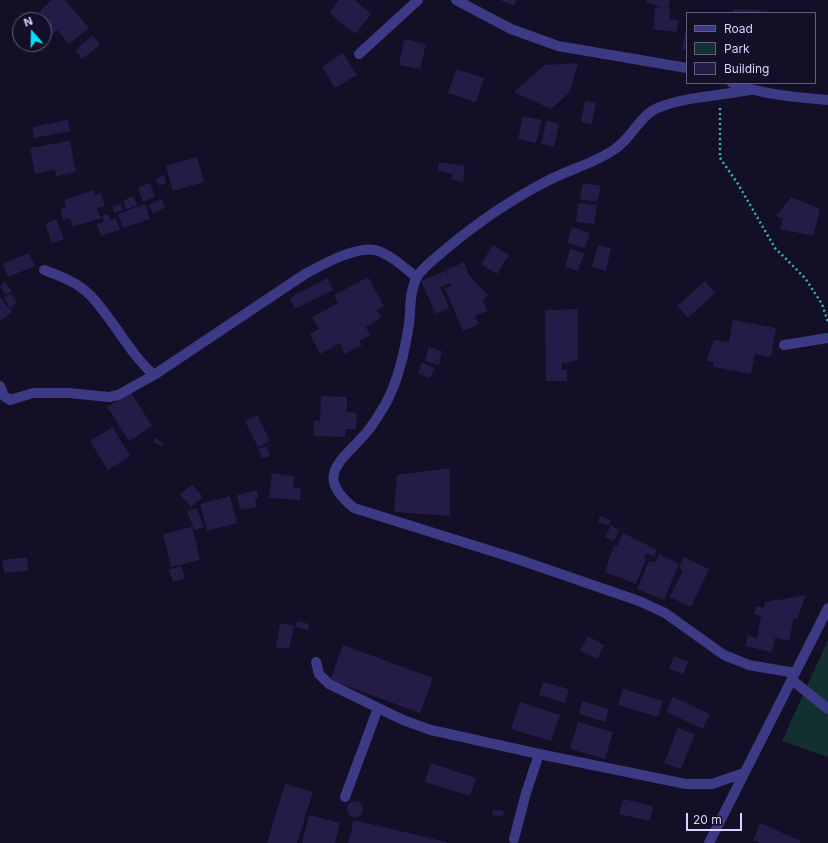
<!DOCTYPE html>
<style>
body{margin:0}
#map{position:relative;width:828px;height:843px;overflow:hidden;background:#130f26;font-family:Inter,sans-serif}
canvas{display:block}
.legend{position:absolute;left:686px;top:12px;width:130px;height:72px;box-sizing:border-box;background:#130f26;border:1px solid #625e7d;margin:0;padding:5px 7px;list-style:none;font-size:12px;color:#d9d4ff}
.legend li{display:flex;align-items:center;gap:8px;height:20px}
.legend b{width:20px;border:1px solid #625e7d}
.north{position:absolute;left:12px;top:12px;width:40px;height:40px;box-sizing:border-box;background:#130f26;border:1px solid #625e7d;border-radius:50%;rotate:340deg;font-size:11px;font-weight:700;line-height:16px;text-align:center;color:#d9d4ff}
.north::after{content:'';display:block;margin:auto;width:14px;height:18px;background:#00e5ff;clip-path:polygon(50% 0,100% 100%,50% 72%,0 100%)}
.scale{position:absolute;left:686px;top:813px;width:56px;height:18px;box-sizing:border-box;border:2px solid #d9d4ff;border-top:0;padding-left:5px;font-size:12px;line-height:14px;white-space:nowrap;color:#d9d4ff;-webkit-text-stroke:3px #130f26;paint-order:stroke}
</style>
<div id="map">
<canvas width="828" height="843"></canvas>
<ul class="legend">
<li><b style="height:5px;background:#3d3a85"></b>Road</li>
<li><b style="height:11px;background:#12302f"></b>Park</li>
<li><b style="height:11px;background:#241b47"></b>Building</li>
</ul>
<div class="north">N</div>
<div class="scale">20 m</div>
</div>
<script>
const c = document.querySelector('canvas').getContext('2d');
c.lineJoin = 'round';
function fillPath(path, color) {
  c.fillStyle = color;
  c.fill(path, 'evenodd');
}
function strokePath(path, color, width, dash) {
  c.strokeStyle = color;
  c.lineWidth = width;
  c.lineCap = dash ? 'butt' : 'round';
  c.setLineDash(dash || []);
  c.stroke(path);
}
fillPath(new Path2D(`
 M828,640V757L782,741Z`), '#12302f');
fillPath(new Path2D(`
 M52,0H65L89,28L69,44L57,30L52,35L45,26L48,23L39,12Z
 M339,0H355L371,14L355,34L329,13Z
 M500,0H516L514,6Z
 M647,0H670L668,9L646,2Z
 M655,7L670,8L669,19L678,20L677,32L653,29Z
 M733,9L767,11V13H733Z
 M686,29H687V51L682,49Z
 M93,35L100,45L82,59L75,50Z
 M404,39L426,44L420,69L399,65Z
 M343,53L357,75L335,88L322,67Z
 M578,63L570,92L551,109L514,92L545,65Z
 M456,69L484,78L476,102L448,93Z
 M585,101L596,103L592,124L581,122Z
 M523,116L542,120L536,143L518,139Z
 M68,120L70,131L34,138L32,127Z
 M547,120L559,124L554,147L541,144Z
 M70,141L76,172L56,176L55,170L35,174L30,148Z
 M197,157L204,182L173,191L166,166Z
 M439,162L465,166L463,182L452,180L453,174L438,171Z
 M164,175L166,183L159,186L156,179Z
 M150,183L155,197L143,202L138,187Z
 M583,183L601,186L597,202L580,199Z
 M94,190L95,195L101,193L105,206L97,208L101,218L73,227L70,218L63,220L60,209L66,207L64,200Z
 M133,196L137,205L126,209L123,201Z
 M791,197L820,209L813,236L780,229L783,219L776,216Z
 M161,199L165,207L153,214L149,205Z
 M578,203L597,205L594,224L576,222Z
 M121,204L123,210L115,213L112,206Z
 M145,204L150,219L123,228L118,214Z
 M108,214L110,220L116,218L120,230L101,236L97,224L104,222L102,216Z
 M56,219L64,239L52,243L45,224Z
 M572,227L590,233L585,248L567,243Z
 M493,245L509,255L497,274L481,264Z
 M598,245L611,248L606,271L592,267Z
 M570,249L584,253L578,271L565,267Z
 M29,253L35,266L8,277L3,264Z
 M464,262L469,275L488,295L483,301L487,311L475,316L479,324L463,331L445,289L451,286L450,283L440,287L449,308L436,314L421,281L445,271L449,279L446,270Z
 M368,277L384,306L377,310L381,318L366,327L370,335L359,341L362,345L345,354L340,343L320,354L310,334L319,329L312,317L338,303L334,295Z
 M327,278L333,290L295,309L289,298Z
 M705,281L715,293L688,318L677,306Z
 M5,282L12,291L6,295L0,287Z
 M11,294L17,303L10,308L4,298Z
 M0,297L12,312L0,321Z
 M578,309V360L564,364L562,360V370H567V381H546L545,310Z
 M733,320L776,328L771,357L755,354L751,374L713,367L714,362L706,361L714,340L729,342Z
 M429,347L442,351L439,365L425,361Z
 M422,362L435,368L430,378L418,373Z
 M131,392L152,426L129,441L107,407Z
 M321,396L347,397V412L357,413L356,429H345V437L314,436V420L320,421Z
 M257,415L270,441L258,447L245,421Z
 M113,427L130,456L108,470L90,441Z
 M155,438L164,443L162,446L153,442Z
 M267,446L270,456L262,458L258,449Z
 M450,468V516L394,512L397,475Z
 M272,473L294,476L293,487L301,488L300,500L269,498Z
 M192,484L203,497L191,507L180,495Z
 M257,490L258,498H255L257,507L240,510L237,495Z
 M230,496L237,523L207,531L200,504Z
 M197,508L204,527L194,530L187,511Z
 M600,516L611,520L609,526L598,522Z
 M611,525L619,530L614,541L605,537Z
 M192,527L200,560L171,567L163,534Z
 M623,533L657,550L654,557L647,553L644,558L646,559L636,584L605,572L614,545L617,546Z
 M659,554L679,564L664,600L637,589L649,561L655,563Z
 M27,557L28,571L4,573L2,560Z
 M684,557L709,569L691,607L670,597L683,570L679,568Z
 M181,566L185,578L173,582L169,570Z
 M806,595L797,619L795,618L793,621L789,641L775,638L772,652L745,646L748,636L757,638L761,616L754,614L756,606L764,608L765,602L772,601V599L778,600Z
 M297,621L309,624L308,630L296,627Z
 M280,623L294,626L289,649L276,647Z
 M588,636L604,645L597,659L580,650Z
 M343,645L433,678L420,713L330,680Z
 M674,656L688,662L683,674L669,669Z
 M543,682L569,689L565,703L539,695Z
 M623,689L663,701L658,717L618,705Z
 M673,697L710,714L703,729L666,712Z
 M582,701L609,709L605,722L579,714Z
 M520,702L560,715L551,741L511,729Z
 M578,722L613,732L605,759L570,749Z
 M678,728L695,734L681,769L664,763Z
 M431,763L476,778L470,796L425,782Z
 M285,784L313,792L297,843H267Z
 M623,799L653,806L650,821L619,814Z
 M347 809a8 8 0 1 1 16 0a8 8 0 1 1-16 0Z
 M493,809L504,811L503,817L492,815Z
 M309,815L340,823L335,843H302Z
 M354,820L446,842V843H348Z
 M760,823L801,841L800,843H760L753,840Z`), '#241b47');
strokePath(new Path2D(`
 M720,108V158L738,184L775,248L805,278L822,304L828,322`), '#2fb8b0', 2.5, [2, 3]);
strokePath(new Path2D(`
 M456,0L511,29L558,46L687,68
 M359,54L418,0
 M732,83C763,95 795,97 828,100
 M750,90C723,95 685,97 660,107C640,114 632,138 615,149C595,163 571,169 549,180C512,199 478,222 446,249C437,257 421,268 416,279C409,293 411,309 409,324C405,350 399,379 386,403C380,413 374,424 366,433C342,461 313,475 354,508L517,559L639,601L665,613L724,655L749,665L795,673
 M44,270C60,276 77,282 90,295C114,320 128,352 154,375
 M784,345L828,338
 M0,386L4,396L10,400L33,393H69L109,397L118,395L154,375L305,274C322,265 355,246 375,250C390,254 405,268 416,277
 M316,662L319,674L329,684L403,720L431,730L539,754L686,784H712L744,773
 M792,680L828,709
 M345,797L378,708
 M514,839L526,793L539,754
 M709,843L828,608`), '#3d3a85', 10);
</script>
